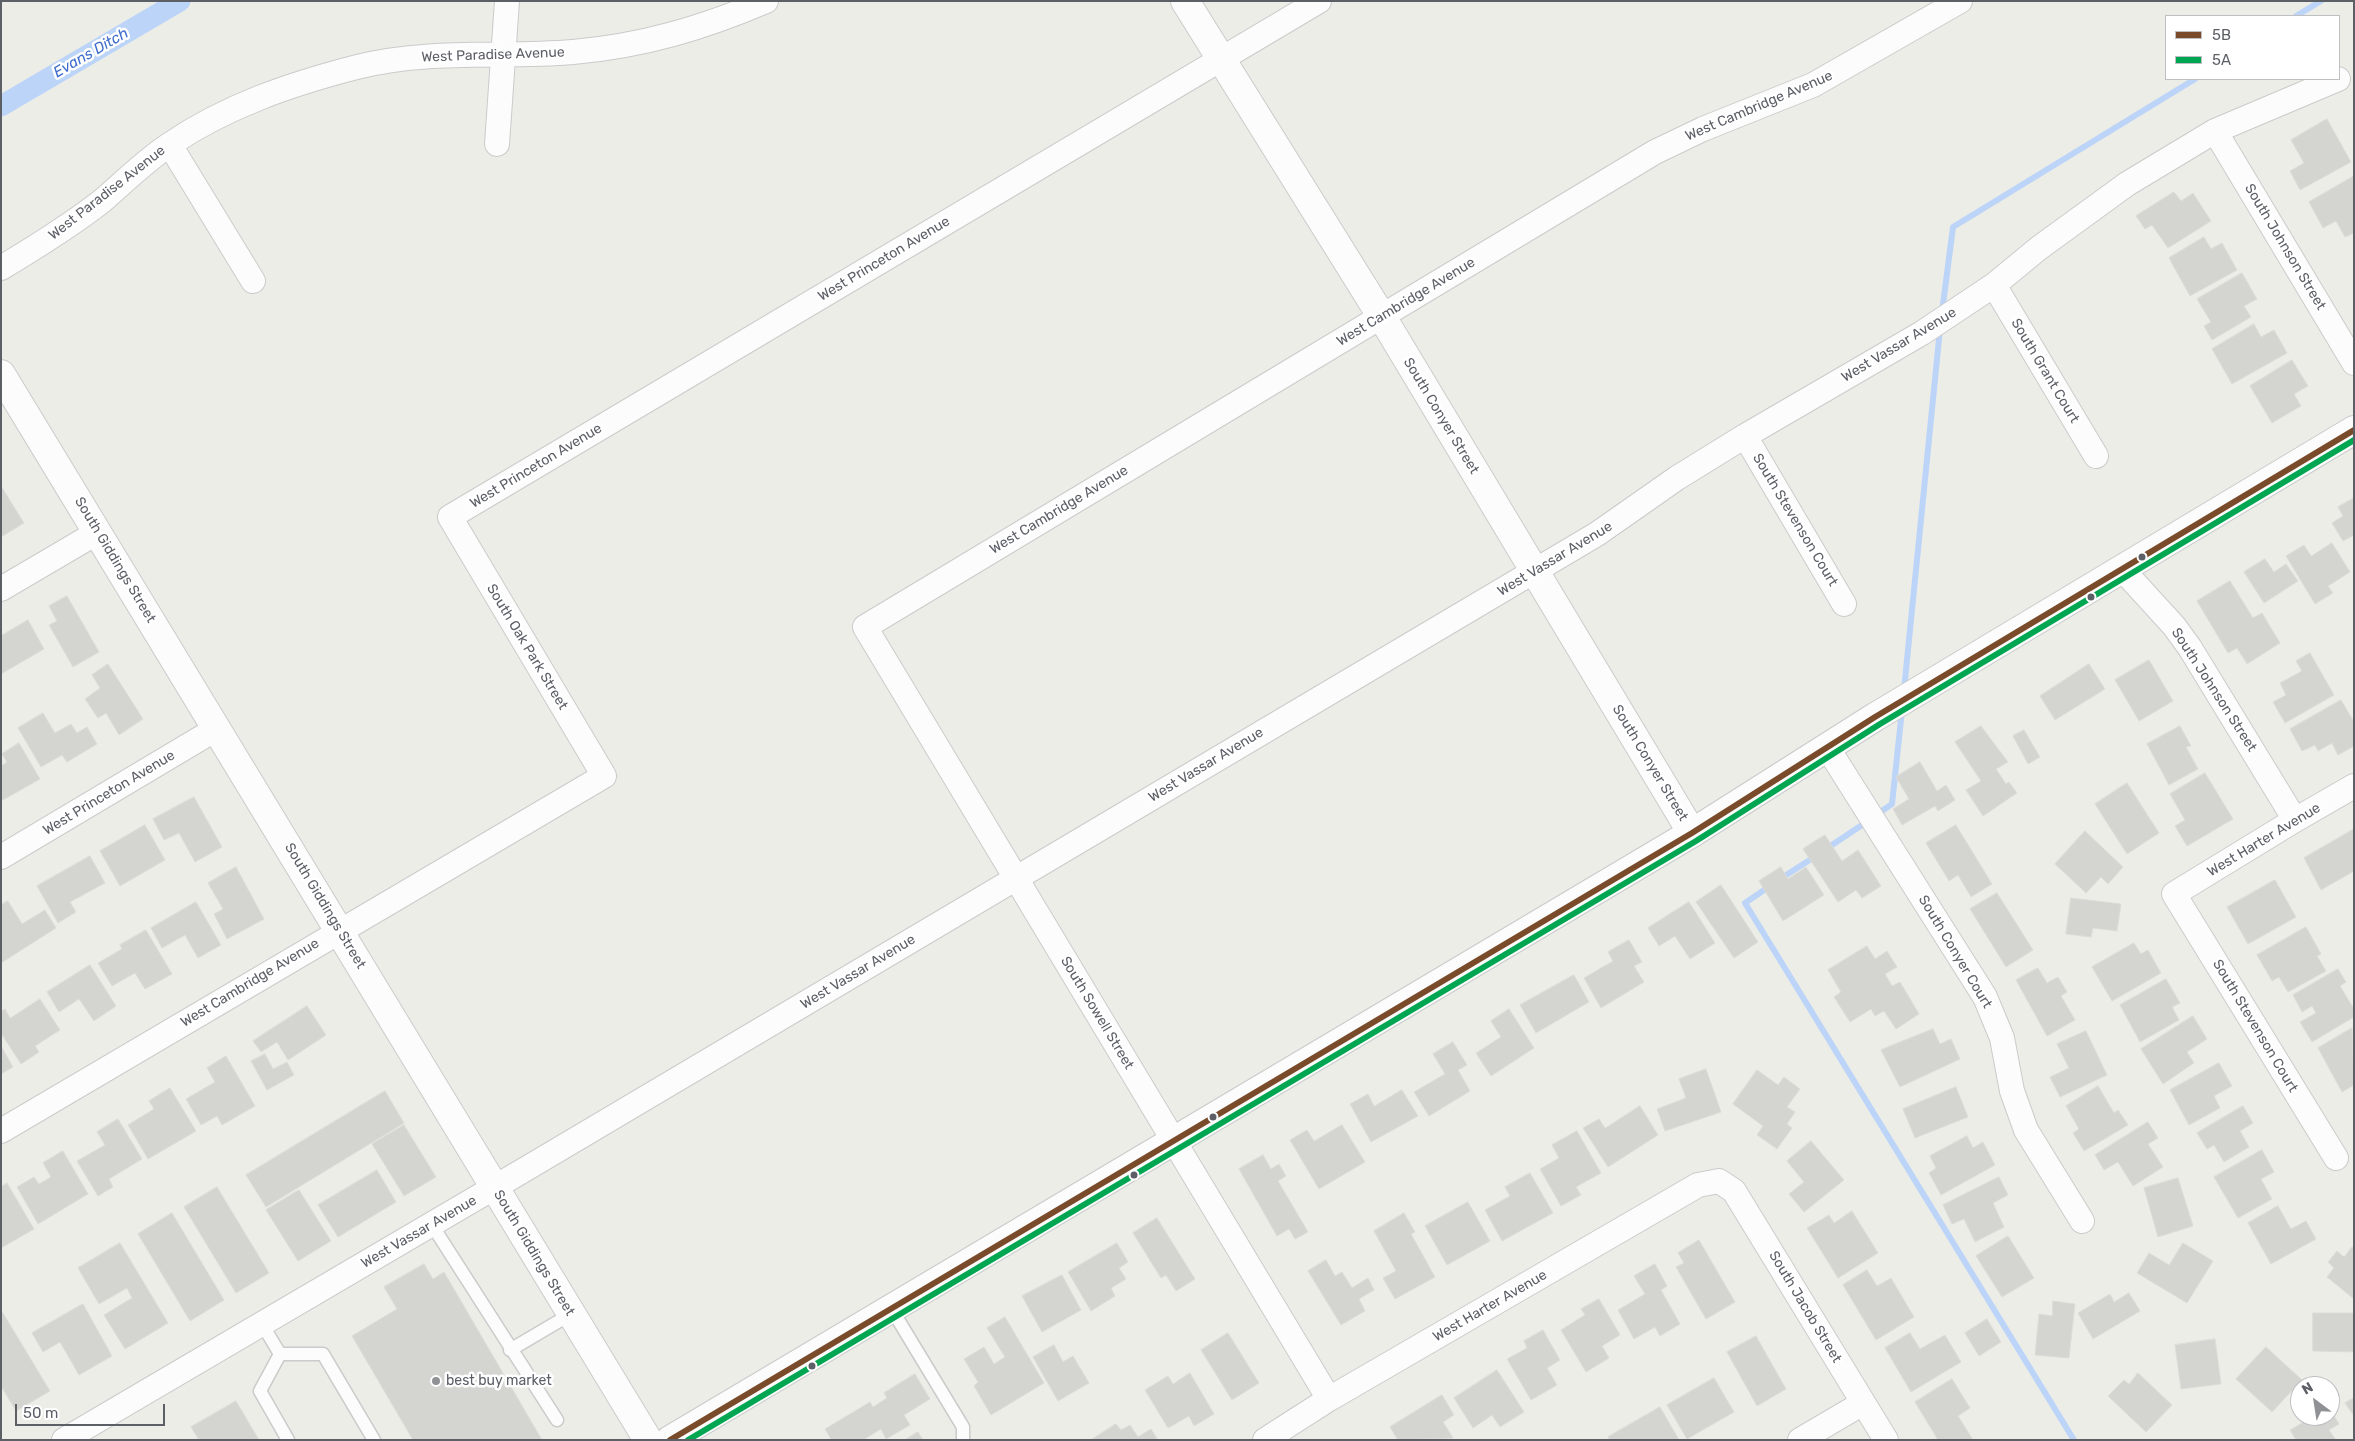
<!DOCTYPE html>
<style>
body{margin:0}
#map{position:relative;width:2355px;height:1441px;overflow:hidden;background:#edede8;font-family:Rubik,sans-serif}
canvas{display:block}
.frame{position:absolute;inset:0;border:2px solid #5d5f67;pointer-events:none}
.legend{position:absolute;left:2165px;top:15px;width:175px;height:65px;box-sizing:border-box;background:#fff;border:1px solid #bebfc2;margin:0;padding:6px 9px;list-style:none;font-size:15px;color:#5d5f67}
.legend li{display:flex;align-items:center;gap:10px;height:25px}
.legend b{width:25px;border:1px solid #bebfc2}
.north{position:absolute;left:2290px;top:1376px;width:50px;height:50px;box-sizing:border-box;background:#fff;border:1px solid #bebfc2;border-radius:50%;rotate:329deg;font-size:14px;font-weight:700;line-height:20px;text-align:center;color:#5d5f67}
.north::after{content:'';display:block;margin:auto;width:18px;height:22px;background:#8f9194;clip-path:polygon(50% 0,100% 100%,50% 72%,0 100%)}
.scale{position:absolute;left:15px;top:1404px;width:150px;height:22px;box-sizing:border-box;border:2px solid #5d5f67;border-top:0;padding-left:6px;font-size:15px;line-height:18px;white-space:nowrap;color:#5d5f67;-webkit-text-stroke:4px #fff;paint-order:stroke}
</style>
<div id="map">
<canvas width="2355" height="1441"></canvas>
<div class="frame"></div>
<ul class="legend">
<li><b style="height:6px;background:#7a4b2a"></b>5B</li>
<li><b style="height:6px;background:#00a651"></b>5A</li>
</ul>
<div class="north">N</div>
<div class="scale">50 m</div>
</div>
<script>
const c = document.querySelector('canvas').getContext('2d');
c.lineJoin = 'round';
function strokePath(path, color, width, dash) {
  c.strokeStyle = color;
  c.lineWidth = width;
  c.lineCap = dash ? 'butt' : 'round';
  c.setLineDash(dash || []);
  c.stroke(path);
}
function fillPath(path, color) {
  c.fillStyle = color;
  c.fill(path, 'evenodd');
}
function write(font, color, halo, rows, align = 'center') {
  c.font = font + ' Rubik,sans-serif';
  c.lineWidth = 5;
  c.setLineDash([]);
  c.textBaseline = 'middle';
  c.strokeStyle = halo;
  c.fillStyle = color;
  for (const [text, x, y, turn = 0] of rows) {
    c.save();
    c.translate(x, y);
    c.rotate((+turn || 0) * Math.PI / 180);
    c.textAlign = isNaN(turn) ? turn : align;
    if (halo) c.strokeText(text, 0, 0);
    c.fillText(text, 0, 0);
    c.restore();
  }
}
strokePath(new Path2D(`
 M2296,16L2321,1
 M1942,312L1953,227L2195,79
 M1904,690L1940,329
 M1876,815L1892,804L1902,710
 M1826,849L1868,821
 M1780,879L1816,856
 M1770,886L1745,903L2074,1440`), '#bbd4f8', 6);
strokePath(new Path2D(`
 M1,106L180,1`), '#bbd4f8', 21);
const building = new Path2D(`
 M2327,119L2351,162L2300,190L2290,171L2304,163L2291,140Z
 M2354,176V233L2345,237L2336,221L2323,228L2309,202Z
 M2174,192L2181,201L2193,193L2211,221L2168,248L2152,225L2145,229L2136,216Z
 M2204,237L2211,249L2222,243L2237,270L2190,296L2169,258Z
 M2242,273L2257,299L2244,306L2251,317L2212,340L2204,326L2211,322L2197,299Z
 M2254,324L2261,337L2274,330L2287,353L2232,384L2212,349Z
 M2292,360L2308,386L2294,394L2301,406L2272,423L2250,386Z
 M1,486L24,523L1,537Z
 M2354,498V535L2343,541L2332,523L2343,516L2338,507Z
 M2332,543L2350,572L2328,586L2333,593L2315,604L2286,556L2304,545L2311,556Z
 M2265,559L2274,572L2286,564L2298,581L2264,603L2244,572Z
 M2230,581L2253,618L2262,613L2280,643L2247,664L2237,648L2228,653L2197,601Z
 M67,596L99,652L73,667L49,625L57,621L49,606Z
 M28,620L44,649L1,674V636Z
 M2310,653L2334,695L2285,723L2273,702L2286,695L2280,683L2302,671L2296,661Z
 M2149,660L2173,701L2139,721L2115,680Z
 M108,664L143,719L119,735L106,713L98,718L85,699L100,688L92,675Z
 M2089,664L2105,689L2055,720L2040,696Z
 M2341,700L2354,722V746L2338,755L2332,743L2318,751L2315,745L2302,751L2290,729Z
 M43,713L55,733L71,724L77,733L87,727L97,744L67,762L62,755L41,767L18,728Z
 M1981,726L2008,762L1996,769L2006,784L2009,782L2017,793L1983,816L1966,790L1981,781L1955,742Z
 M2180,726L2191,746L2186,747L2198,769L2169,785L2147,744Z
 M2024,730L2040,757L2028,764L2013,736Z
 M19,743L40,779L1,801V766L7,762L2,754Z
 M1920,762L1937,791L1946,785L1955,800L1938,811L1935,806L1902,825L1893,809L1909,799L1896,777Z
 M2205,773L2233,819L2187,846L2175,826L2185,820L2170,794Z
 M2127,783L2159,833L2127,854L2095,804Z
 M194,797L222,847L195,862L179,833L164,840L153,819Z
 M145,825L165,860L120,886L100,851Z
 M1956,825L1992,884L1971,897L1958,875L1949,881L1926,843Z
 M2354,829V871L2321,890L2304,858Z
 M2085,831L2123,867L2108,884L2101,877L2086,893L2055,864Z
 M1825,835L1842,861L1858,850L1881,886L1862,898L1856,890L1838,902L1803,849Z
 M90,856L105,883L70,902L76,912L58,923L37,886Z
 M236,867L264,919L227,939L214,914L223,909L208,883Z
 M1781,867L1788,879L1806,867L1824,895L1783,921L1759,881Z
 M2275,880L2296,917L2248,944L2227,907Z
 M1721,885L1758,942L1734,958L1696,902Z
 M1997,893L2033,950L2006,967L1970,909Z
 M2071,898L2121,904L2117,931L2093,928L2091,937L2066,934Z
 M8,901L22,924L45,910L56,928L1,963V905Z
 M196,902L221,945L198,958L185,935L162,948L151,928Z
 M1689,902L1715,943L1690,959L1675,936L1659,946L1648,928Z
 M2306,927L2321,954L2317,956L2326,971L2288,992L2279,977L2272,981L2257,955Z
 M146,930L172,974L145,989L135,973L112,986L98,963L122,949L120,945Z
 M1629,940L1642,962L1634,966L1644,982L1601,1008L1584,978L1613,961L1608,952Z
 M2134,943L2141,954L2148,950L2161,973L2112,1001L2092,967Z
 M1867,946L1875,959L1887,951L1897,967L1885,974L1892,986L1900,982L1919,1014L1896,1029L1884,1011L1875,1016L1871,1009L1850,1022L1834,997L1841,992L1828,970Z
 M90,965L116,1006L94,1021L79,999L59,1012L47,992Z
 M2038,968L2047,983L2058,977L2067,992L2061,996L2075,1020L2047,1036L2016,980Z
 M2338,969L2346,982L2340,986L2354,1009V1017L2312,1042L2300,1022L2316,1013L2312,1006L2302,1012L2293,995Z
 M1574,975L1589,1002L1536,1033L1520,1005Z
 M2166,979L2180,1003L2172,1007L2179,1020L2140,1042L2120,1005Z
 M40,999L60,1030L35,1046L39,1052L21,1064L1,1033V1011L5,1009L10,1018Z
 M307,1006L326,1035L288,1060L277,1042L261,1052L253,1041Z
 M1509,1009L1534,1048L1491,1076L1476,1053L1501,1037L1491,1021Z
 M2193,1016L2207,1039L2187,1052L2194,1063L2163,1084L2141,1049Z
 M2352,1028L2354,1085L2342,1092L2318,1048Z
 M1933,1029L1940,1044L1951,1039L1960,1059L1900,1087L1881,1050Z
 M2086,1031L2107,1075L2060,1097L2050,1077L2069,1068L2057,1044Z
 M1453,1042L1467,1065L1458,1070L1470,1091L1429,1116L1414,1092L1445,1074L1433,1054Z
 M1,1046L13,1067L1,1074Z
 M265,1054L273,1069L287,1062L294,1075L267,1090L251,1061Z
 M226,1056L255,1106L222,1125L217,1116L201,1125L186,1099L215,1082L207,1068Z
 M2219,1063L2232,1086L2214,1096L2220,1108L2189,1125L2170,1090Z
 M1706,1069L1721,1112L1665,1131L1657,1109L1686,1098L1679,1079Z
 M1757,1070L1778,1085L1784,1077L1800,1089L1787,1107L1795,1112L1787,1124L1792,1128L1777,1149L1757,1135L1763,1126L1733,1104Z
 M2098,1086L2114,1113L2118,1110L2128,1125L2084,1151L2073,1133L2079,1129L2066,1106Z
 M1956,1087L1968,1117L1915,1138L1903,1109Z
 M170,1088L196,1131L148,1159L128,1125L154,1109L149,1101Z
 M1402,1090L1418,1116L1371,1142L1350,1104L1368,1094L1374,1106Z
 M385,1091L404,1123L266,1207L246,1175Z
 M1640,1106L1658,1135L1608,1167L1583,1128L1599,1119L1605,1128Z
 M2243,1106L2253,1123L2240,1131L2249,1147L2224,1162L2214,1145L2207,1149L2197,1133Z
 M118,1119L142,1159L109,1179L113,1187L98,1196L77,1161L105,1145L97,1132Z
 M2148,1122L2158,1138L2148,1144L2163,1167L2133,1186L2118,1162L2104,1170L2095,1155Z
 M404,1125L436,1177L404,1196L372,1144Z
 M1342,1125L1365,1162L1319,1189L1290,1140L1307,1130L1314,1141Z
 M1577,1131L1601,1173L1576,1187L1581,1195L1561,1206L1540,1169L1559,1158L1552,1145Z
 M1967,1136L1973,1148L1983,1142L1995,1165L1941,1195L1929,1173L1936,1168L1930,1156Z
 M1811,1141L1844,1180L1804,1212L1789,1194L1804,1182L1787,1161Z
 M2262,1150L2274,1172L2261,1179L2272,1199L2238,1218L2214,1177Z
 M63,1151L88,1194L38,1224L17,1187L34,1177L39,1184L51,1177L43,1163Z
 M1263,1155L1271,1169L1279,1164L1286,1176L1278,1181L1308,1232L1295,1239L1289,1229L1277,1236L1239,1169Z
 M377,1170L396,1202L338,1237L318,1205Z
 M1530,1173L1553,1213L1502,1241L1485,1210L1510,1196L1505,1187Z
 M1999,1177L2008,1195L1993,1203L2004,1227L1975,1242L1964,1219L1952,1224L1943,1205Z
 M2178,1178L2193,1226L2158,1237L2144,1188Z
 M7,1183L34,1229L1,1248V1187Z
 M217,1187L269,1273L236,1293L184,1207Z
 M299,1190L331,1241L298,1261L266,1210Z
 M1468,1202L1490,1241L1447,1265L1425,1226Z
 M2278,1206L2291,1229L2306,1221L2316,1239L2271,1264L2248,1223Z
 M1852,1211L1878,1253L1838,1278L1807,1228L1829,1215L1834,1223Z
 M172,1213L224,1300L190,1321L138,1234Z
 M1404,1213L1415,1232L1411,1234L1435,1277L1395,1299L1383,1278L1396,1271L1374,1231Z
 M1157,1218L1195,1279L1176,1291L1166,1275L1161,1278L1133,1233Z
 M2008,1236L2034,1278L2002,1297L1976,1256Z
 M1699,1240L1735,1302L1706,1319L1676,1267L1684,1263L1678,1253Z
 M120,1243L168,1323L125,1349L104,1315L132,1298L127,1288L99,1304L78,1268Z
 M1117,1243L1128,1262L1119,1268L1126,1279L1111,1288L1115,1296L1091,1311L1068,1272Z
 M2183,1243L2213,1261L2187,1303L2137,1273L2149,1253L2169,1265Z
 M2352,1247L2354,1249V1299L2327,1277L2334,1268L2328,1262L2337,1251L2344,1257Z
 M1326,1260L1335,1276L1342,1272L1352,1288L1368,1278L1374,1290L1359,1299L1365,1311L1341,1325L1308,1271Z
 M424,1264L433,1279L444,1272L542,1440H413L352,1336L397,1309L384,1287Z
 M1655,1264L1667,1286L1661,1290L1680,1324L1660,1336L1655,1327L1634,1339L1618,1310L1645,1294L1634,1276Z
 M1867,1270L1877,1286L1891,1278L1914,1317L1876,1340L1843,1285Z
 M1062,1275L1081,1310L1042,1332L1022,1296Z
 M2129,1293L2140,1311L2093,1339L2078,1313L2110,1294L2114,1302Z
 M1599,1299L1620,1335L1602,1346L1609,1358L1586,1372L1561,1330L1585,1315L1581,1309Z
 M2053,1301L2075,1304L2069,1358L2035,1355L2039,1314L2052,1316Z
 M83,1304L112,1356L79,1375L60,1342L43,1352L32,1333Z
 M3,1313L50,1391L16,1411L1,1386V1314Z
 M2313,1313H2354V1352L2313,1351Z
 M1005,1317L1044,1383L991,1415L974,1386L978,1382L964,1359L984,1347L994,1364L1005,1357L987,1328Z
 M1987,1319L2001,1342L1979,1356L1965,1333Z
 M1543,1330L1560,1360L1547,1368L1557,1385L1531,1400L1507,1359L1527,1348L1524,1341Z
 M1228,1333L1259,1383L1232,1400L1201,1350Z
 M1910,1333L1920,1349L1945,1335L1961,1362L1911,1392L1885,1348Z
 M1756,1336L1786,1389L1757,1406L1727,1352Z
 M2215,1339L2221,1384L2181,1389L2175,1345Z
 M1054,1345L1063,1362L1073,1356L1089,1383L1058,1401L1033,1357Z
 M2266,1347L2302,1380L2272,1412L2236,1379Z
 M1497,1370L1524,1412L1500,1427L1492,1415L1473,1428L1454,1398Z
 M1190,1373L1214,1414L1194,1426L1189,1416L1168,1428L1145,1390L1168,1376L1173,1384Z
 M2138,1373L2172,1405L2146,1432L2108,1396L2124,1380L2129,1384Z
 M915,1374L930,1399L904,1415L910,1425L886,1439L881,1429L863,1440H829L831,1439L825,1429L870,1402L873,1407L887,1398L884,1393Z
 M1714,1378L1734,1412L1687,1439L1667,1405Z
 M1952,1379L1970,1408L1958,1416L1973,1440H1938L1915,1402Z
 M1442,1395L1454,1415L1443,1422L1453,1438L1398,1440L1390,1427Z
 M2354,1398V1416L2345,1403Z
 M236,1401L259,1440H199L191,1427Z
 M1660,1407L1679,1440H1610L1608,1437Z
 M2330,1409L2339,1424L2329,1430L2336,1440H2296L2290,1430L2314,1416H2330Z
 M1116,1424L1121,1430L1130,1425L1138,1437L1151,1429L1158,1440H1091Z
 M918,1432L923,1440H905Z`);
fillPath(building, '#d4d4d1');
strokePath(building, '#dddcd7', 1);
const service = new Path2D(`
 M432,1225L557,1420
 M891,1308L963,1427V1440
 M262,1324L280,1354L260,1391L288,1440
 M510,1350L571,1314
 M280,1354H323L374,1440`);
const minor = new Path2D(`
 M2215,131L2354,363
 M497,144L507,1
 M170,145L253,281
 M1,268C36,247 70,226 102,201C124,182 145,161 169,145C226,106 291,84 357,67C428,49 501,58 573,52C642,46 703,28 766,1
 M1994,285L2096,456
 M1745,436L1844,604
 M2121,568L2174,626L2190,648L2295,820
 M1,589L98,532
 M1827,747L1985,997L2002,1038L2012,1091L2026,1130L2082,1221
 M1,857L216,729
 M1,1131L604,776L450,517L1319,1
 M2336,1158L2174,894L2295,820L2354,786
 M1329,1399L865,627L1655,152L1703,129L1813,85L1960,1
 M64,1440L524,1170L1597,534L1677,478L1745,436L1922,333L1994,285L2039,248L2127,184L2215,131L2338,79
 M1265,1440L1329,1399L1698,1185L1719,1181L1734,1191L1886,1440
 M1800,1440L1863,1403`);
const tertiary = new Path2D(`
 M1185,1L1382,317L1692,833
 M1,374L648,1440`);
const secondary = new Path2D(`
 M670,1440L1692,833L1875,717L2354,430`);
strokePath(service, '#cacbca', 15);
strokePath(minor, '#cacbca', 26);
strokePath(tertiary, '#cacbca', 30);
strokePath(secondary, '#c9caca', 30);
strokePath(service, '#fcfcfc', 12);
strokePath(minor, '#fcfcfc', 24);
strokePath(tertiary, '#fcfcfc', 28);
strokePath(secondary, '#fcfcfc', 28);
strokePath(new Path2D(`
 M670,1440L1692,833L1875,717L2354,430`), '#7a4b2a', 6);
strokePath(new Path2D(`
 M688,1440L1696,841L1880,724L2354,440`), '#00a651', 6);
for (const [x, y, r, color] of [
 [2142,557,4.5,"#5d5f67"],
 [2091,597,4.5,"#5d5f67"],
 [1213,1117,4.5,"#5d5f67"],
 [1134,1175,4.5,"#5d5f67"],
 [812,1366,4.5,"#5d5f67"],
 [436,1381,5,"#8f9194"]
]) {
  const dot = new Path2D();
  dot.arc(x, y, r, 0, 2 * Math.PI);
  c.fillStyle = color;
  c.fill(dot);
  strokePath(dot, '#fff', 2);
}
write('14px', '#5d5f67', '#fff', [
 ["West Paradise Avenue",493,55,-2],
 ["West Cambridge Avenue",1759,106,-23],
 ["West Paradise Avenue",107,193,-38],
 ["South Johnson Street",2285,247,59],
 ["West Princeton Avenue",884,259,-31],
 ["West Cambridge Avenue",1406,302,-31],
 ["West Vassar Avenue",1899,345,-31],
 ["South Grant Court",2045,371,59],
 ["South Conyer Street",1441,416,59],
 ["West Princeton Avenue",536,466,-31],
 ["West Cambridge Avenue",1059,510,-31],
 ["South Stevenson Court",1795,520,59],
 ["West Vassar Avenue",1555,559,-31],
 ["South Giddings Street",115,560,59],
 ["South Oak Park Street",527,647,59],
 ["South Johnson Street",2214,690,57],
 ["South Conyer Street",1650,763,59],
 ["West Vassar Avenue",1206,765,-31],
 ["West Princeton Avenue",109,793,-31],
 ["West Harter Avenue",2264,840,-31],
 ["South Giddings Street",325,906,59],
 ["South Conyer Court",1955,952,59],
 ["West Vassar Avenue",858,972,-31],
 ["West Cambridge Avenue",250,983,-31],
 ["South Sowell Street",1097,1013,59],
 ["South Stevenson Court",2255,1026,59],
 ["West Vassar Avenue",419,1232,-30],
 ["South Giddings Street",534,1253,59],
 ["West Harter Avenue",1490,1306,-30],
 ["South Jacob Street",1805,1307,59]
]);
write('14px', '#5d5f67', '#fff', [
 ["best buy market",446,1381]
], 'left');
write('italic 15px', '#3e6ccd', '#fff', [
 ["Evans Ditch",91,53,-30]
]);
</script>
